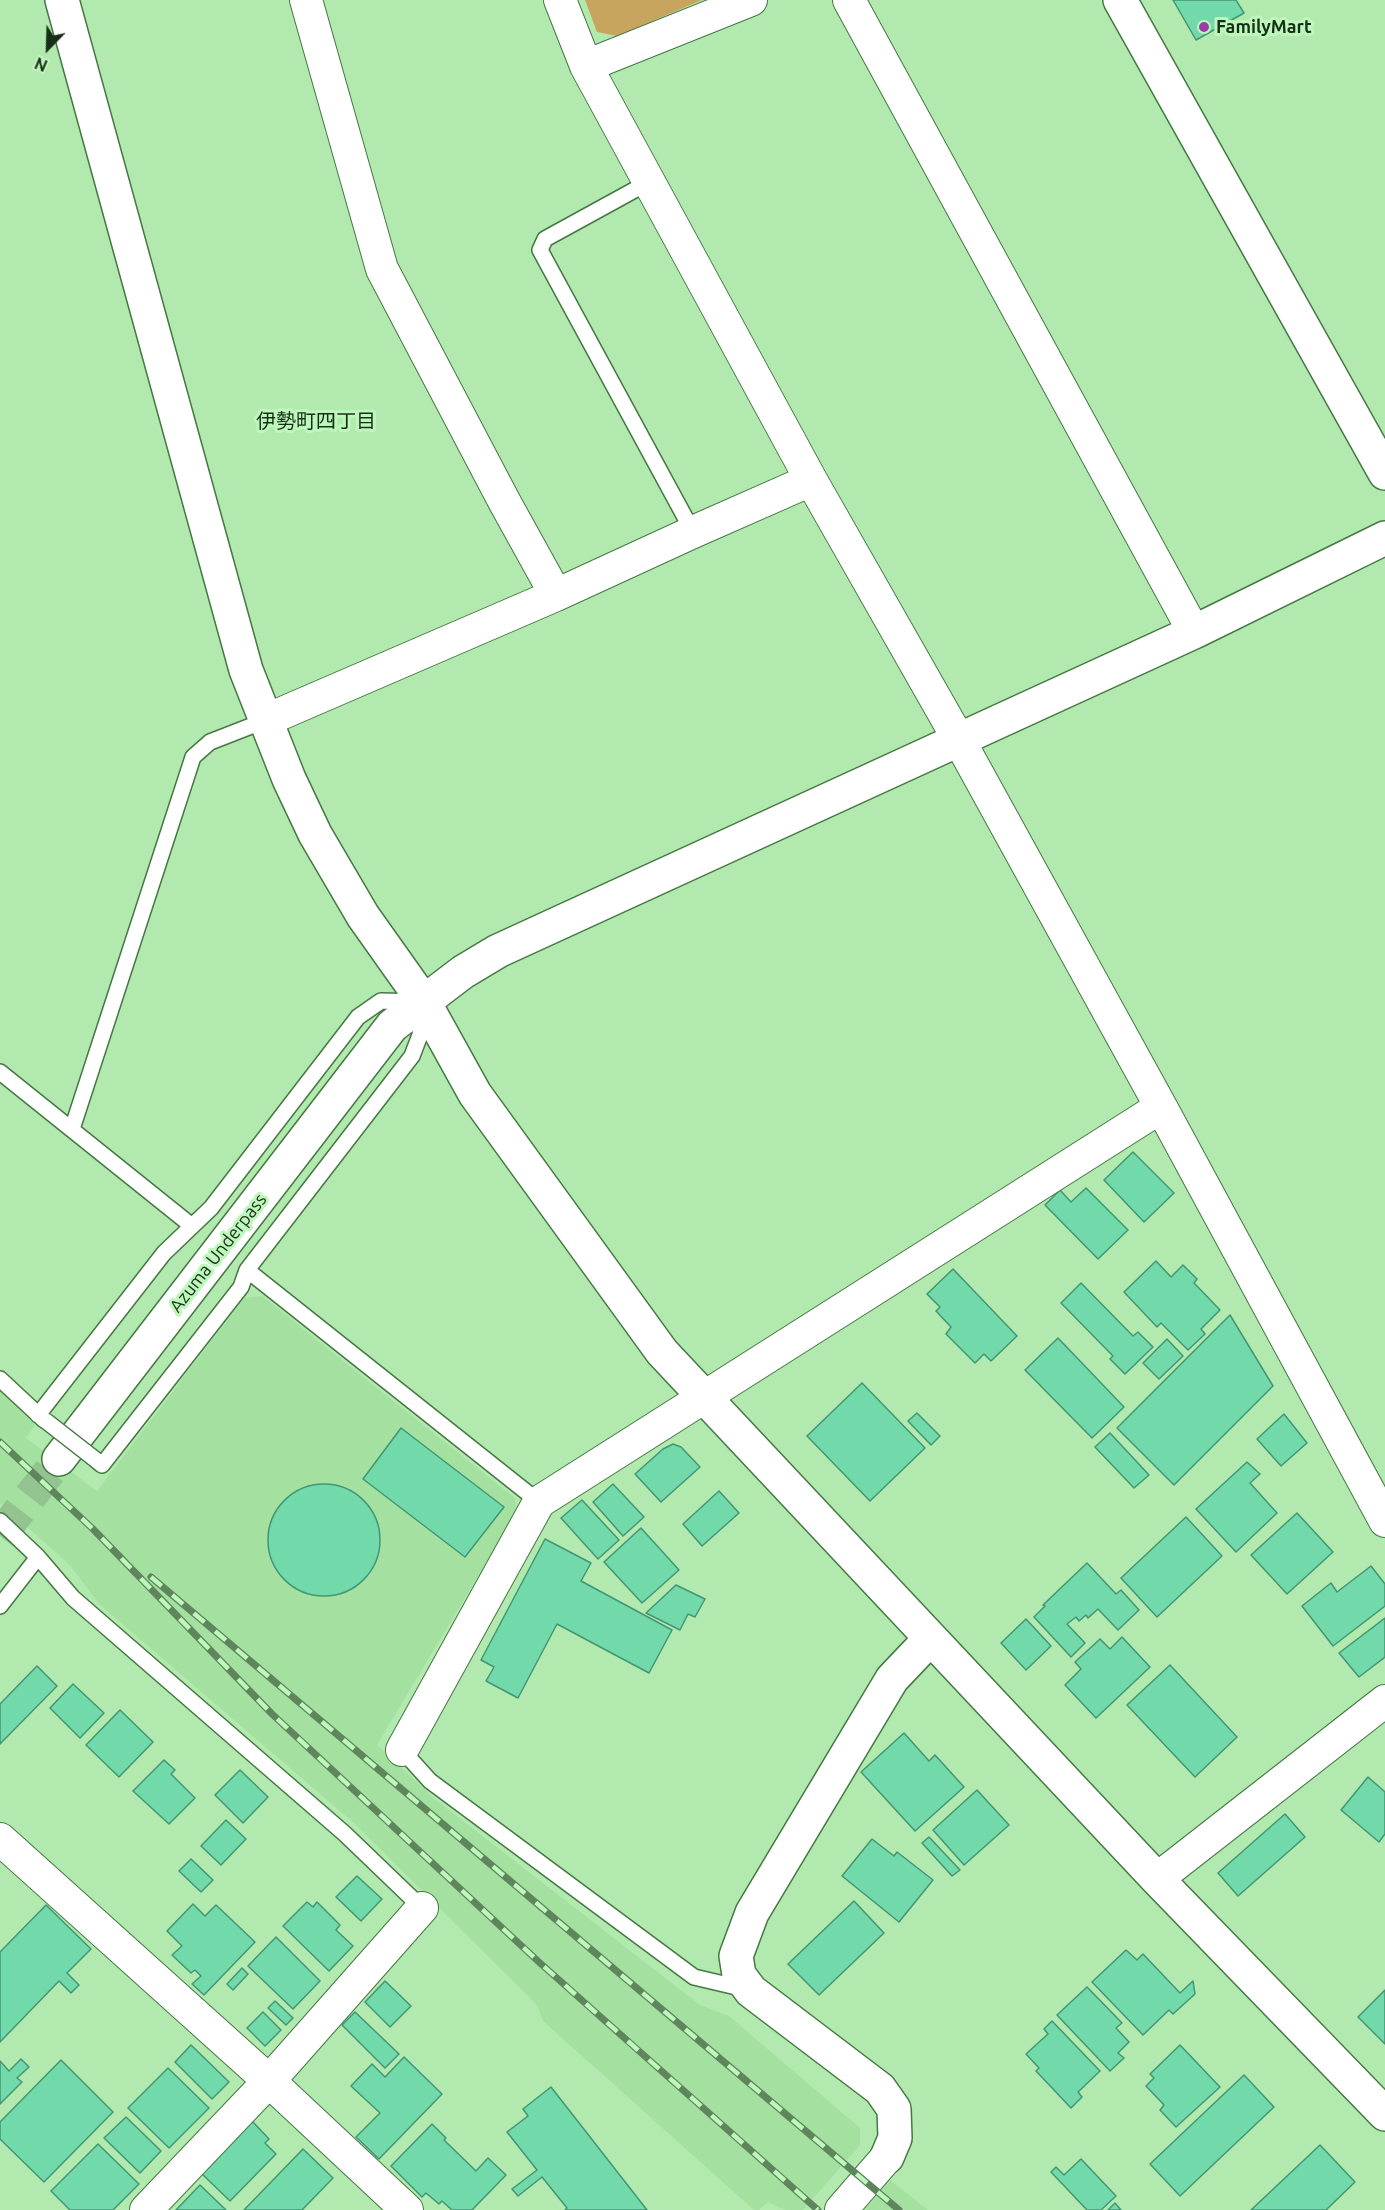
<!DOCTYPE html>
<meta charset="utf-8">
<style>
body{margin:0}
#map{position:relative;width:1385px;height:2210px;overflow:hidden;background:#b1e9ae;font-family:Ubuntu,sans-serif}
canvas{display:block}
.north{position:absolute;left:18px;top:18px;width:60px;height:60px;-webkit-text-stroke:4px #bef7bb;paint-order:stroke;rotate:203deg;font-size:16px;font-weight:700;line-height:24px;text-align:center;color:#192e18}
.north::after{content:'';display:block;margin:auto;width:21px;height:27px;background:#192e18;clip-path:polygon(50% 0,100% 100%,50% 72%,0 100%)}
</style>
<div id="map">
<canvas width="1385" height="2210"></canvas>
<div class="north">N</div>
</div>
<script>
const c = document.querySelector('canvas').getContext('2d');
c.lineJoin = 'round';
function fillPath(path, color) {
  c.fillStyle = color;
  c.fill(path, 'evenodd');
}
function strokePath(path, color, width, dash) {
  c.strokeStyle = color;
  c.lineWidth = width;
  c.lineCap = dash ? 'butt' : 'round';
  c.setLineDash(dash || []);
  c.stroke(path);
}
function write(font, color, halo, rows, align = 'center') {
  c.font = font + ' Ubuntu,"Noto Sans JP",sans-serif';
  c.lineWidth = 6;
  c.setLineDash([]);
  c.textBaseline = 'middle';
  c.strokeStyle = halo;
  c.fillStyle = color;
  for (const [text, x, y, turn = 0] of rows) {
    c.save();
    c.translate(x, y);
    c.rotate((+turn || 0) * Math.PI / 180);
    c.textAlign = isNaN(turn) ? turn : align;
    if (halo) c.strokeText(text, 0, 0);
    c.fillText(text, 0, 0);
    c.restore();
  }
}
fillPath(new Path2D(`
 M262,1296L516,1499L515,1514L377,1745L436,1800L700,2005L729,2016L860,2128V2145L803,2210H785L768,2202L759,2210H754L543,2021L537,2005L354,1823L99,1604L69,1564L0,1503V1391L35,1425L26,1438L97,1491L244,1298Z
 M890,2180L928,2210H865Z`), '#a4e1a0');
fillPath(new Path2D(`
 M585,0H702L617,36L597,32Z`), '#c8a55f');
const building = new Path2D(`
 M1173,0H1236L1244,13L1196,40Z
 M1133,1152L1174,1193L1144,1222L1104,1180Z
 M1086,1188L1128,1230L1098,1259L1045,1205L1060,1190L1071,1202Z
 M1156,1261L1171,1277L1183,1265L1197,1279L1194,1283L1220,1310L1201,1329L1205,1334L1188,1350L1161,1323L1157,1327L1124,1292Z
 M953,1269L1017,1336L991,1361L984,1354L975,1363L946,1334L951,1327L936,1311L940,1307L927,1294Z
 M1081,1283L1133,1336L1138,1332L1153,1347L1125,1374L1110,1359L1113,1356L1061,1303Z
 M1230,1315L1273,1386L1174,1485L1117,1428Z
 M1058,1338L1124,1407L1092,1438L1025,1370Z
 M1167,1339L1183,1356L1159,1379L1143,1363Z
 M862,1383L925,1448L870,1501L807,1436Z
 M917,1413L940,1436L931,1445L908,1421Z
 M1284,1414L1307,1443L1281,1466L1257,1439Z
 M401,1428L504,1507L465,1557L363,1479Z
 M1110,1433L1149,1475L1134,1488L1095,1447Z
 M673,1444L681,1447L700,1467L661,1502L635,1474L663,1449Z
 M1247,1462L1260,1474L1250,1483L1277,1513L1236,1552L1196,1509Z
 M268 1540a56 56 0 1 1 112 0a56 56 0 1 1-112 0Z
 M613,1484L644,1517L623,1536L593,1502Z
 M719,1491L739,1513L702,1546L683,1524Z
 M582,1500L619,1540L598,1559L561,1518Z
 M1297,1513L1333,1552L1287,1594L1251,1555Z
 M1186,1517L1222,1556L1157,1617L1121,1578Z
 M641,1528L679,1570L642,1603L604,1562Z
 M545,1539L591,1563L581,1581L672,1630L649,1673L557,1624L518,1698L486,1681L494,1667L481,1660Z
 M1087,1563L1116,1594L1121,1590L1139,1610L1118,1630L1098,1609L1088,1618L1086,1615L1079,1621L1076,1617L1067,1624L1085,1643L1071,1657L1034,1617L1045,1606L1043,1605Z
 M1371,1566L1385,1584V1606L1333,1646L1302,1606L1331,1583L1337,1592Z
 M676,1585L705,1599L695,1617L688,1614L680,1630L646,1613Z
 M1385,1618V1657L1359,1677L1339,1653Z
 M1026,1619L1051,1646L1026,1670L1001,1643Z
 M1122,1637L1150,1667L1096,1718L1065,1685L1081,1669L1075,1662L1100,1639L1110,1649Z
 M1170,1665L1237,1737L1195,1777L1127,1705Z
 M37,1666L57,1686L0,1744V1704Z
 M73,1684L104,1713L80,1738L50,1708Z
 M120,1710L153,1742L119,1777L86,1745Z
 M904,1733L929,1761L935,1755L964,1787L915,1831L861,1772Z
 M164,1760L175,1770L171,1774L195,1798L169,1824L133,1791Z
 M240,1770L268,1797L243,1823L215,1795Z
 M1368,1777L1385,1792V1834L1379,1842L1341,1810Z
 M977,1790L1009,1825L964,1865L933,1830Z
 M1285,1814L1305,1837L1238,1896L1218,1873Z
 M226,1820L246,1839L221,1865L201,1846Z
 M929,1837L960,1870L952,1876L922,1843Z
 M872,1839L894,1856L897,1852L933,1880L899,1922L842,1876Z
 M191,1859L213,1880L201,1892L179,1871Z
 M357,1876L382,1899L361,1921L336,1897Z
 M854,1901L884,1933L819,1995L788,1964Z
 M307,1902L313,1907L317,1902L340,1925L336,1930L353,1946L329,1971L283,1926Z
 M193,1904L205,1916L216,1905L255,1942L204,1995L192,1984L201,1976L195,1970L191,1973L172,1955L182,1946L167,1931Z
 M46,1905L91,1949L67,1973L79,1985L71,1993L59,1981L0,2042V1952Z
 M276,1937L320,1981L293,2009L248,1966Z
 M1126,1950L1137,1960L1143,1954L1180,1993L1193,1981L1195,1994L1173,2014L1169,2010L1143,2035L1092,1982Z
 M242,1968L248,1974L233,1990L227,1984Z
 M385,1981L411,2006L390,2027L365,2002Z
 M1087,1987L1122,2023L1116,2028L1129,2042L1118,2053L1124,2058L1110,2071L1057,2015Z
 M1385,1990V2044L1358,2017Z
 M275,2001L293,2018L286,2025L268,2008Z
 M263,2012L281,2030L265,2046L247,2028Z
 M355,2012L399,2054L385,2068L342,2025Z
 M1052,2021L1100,2071L1078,2092L1082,2097L1071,2108L1036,2071L1039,2068L1026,2054L1048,2034L1044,2029Z
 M191,2045L229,2082L212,2099L175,2062Z
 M1180,2045L1220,2087L1176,2127L1160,2110L1164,2105L1146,2086L1154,2078L1150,2074Z
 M404,2057L442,2094L379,2159L356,2137L380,2113L351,2086L372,2064L385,2077Z
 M21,2059L29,2067L17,2078L22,2082L0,2104V2061L9,2071Z
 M61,2060L113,2112L44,2182L0,2139V2122Z
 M168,2068L209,2108L169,2148L128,2108Z
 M1244,2075L1274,2107L1180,2196L1150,2164Z
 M551,2087L647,2210H565L567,2208L542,2177L518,2196L512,2189L537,2170L507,2132L528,2116L523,2109Z
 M126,2117L161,2151L140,2173L104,2138Z
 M252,2121L269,2139L265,2143L276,2154L230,2201L201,2173Z
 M432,2124L446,2138L444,2140L476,2171L488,2158L506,2175L472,2210H452L442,2201L439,2204L426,2193L422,2197L391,2166Z
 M98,2144L139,2184L113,2210H70L51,2191Z
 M1320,2145L1355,2182L1326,2210H1251Z
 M303,2149L333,2178L302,2210H244Z
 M1081,2159L1116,2196L1101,2210H1087L1051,2172L1056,2167L1064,2175Z
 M200,2185L226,2210H176Z
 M1115,2203L1121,2210H1108Z`);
fillPath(building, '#72d9ab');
strokePath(building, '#439673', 1.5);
strokePath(new Path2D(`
 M0,1536L59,1459`), '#93c490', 33, [33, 16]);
const service = new Path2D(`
 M649,182L545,239L540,250L693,532
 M0,1072L192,1226
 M72,1129L193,757L210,742L264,721
 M247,1270L539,1502
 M0,1379L44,1420
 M38,1415L164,1253L211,1208L358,1017L381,1001L424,1002L420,1035L412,1056L247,1270L241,1287L102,1465L96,1460
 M0,1521L38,1557L73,1598L345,1834L422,1908
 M0,1606L38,1557
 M402,1750L430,1781L694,1977L745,1989`);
const minor = new Path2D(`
 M306,0L382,269L504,501L556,595
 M560,0L586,66L811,480L959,740L1161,1107L1385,1521
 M849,0L1194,632
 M586,66L751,0
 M264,721L556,595L693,532L811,480
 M402,1750L539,1502L1161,1107
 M0,1839L269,2081L407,2210
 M1157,1879L1385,1701
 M146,2210L269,2081L422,1908
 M841,2210L887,2157`);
const tertiary = new Path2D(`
 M62,0L246,670L289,779L315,834L363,916L424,1002L475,1094L662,1352L1157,1879L1385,2114
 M1120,0L1385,473
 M59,1459L392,1026L463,972L498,951L1194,632L1385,538
 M887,2157L895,2138L894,2109L880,2089L751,1991L739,1975L736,1956L752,1913L892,1679L930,1639`);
strokePath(service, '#457842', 18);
strokePath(minor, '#457842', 34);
strokePath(tertiary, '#457842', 36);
strokePath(service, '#fff', 15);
strokePath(minor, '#fff', 32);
strokePath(tertiary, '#fff', 33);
const rail = new Path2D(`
 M0,1442L93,1529L272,1714L540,1963L818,2210
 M151,1577L899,2210`);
strokePath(rail, '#5f855d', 7);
strokePath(rail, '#bef7bb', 4.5, [14]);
const serviceBridge = new Path2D(`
 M46,1421L96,1460`);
strokePath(serviceBridge, '#457842', 18, []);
strokePath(serviceBridge, '#fff', 15);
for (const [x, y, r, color] of [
 [1204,27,6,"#9b3da6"]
]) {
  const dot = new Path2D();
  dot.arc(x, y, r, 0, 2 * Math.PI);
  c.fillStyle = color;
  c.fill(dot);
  strokePath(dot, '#bef7bb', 2);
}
write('bold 18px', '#192e18', '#bef7bb', [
 ["FamilyMart",1216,27]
], 'left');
write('18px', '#192e18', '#bef7bb', [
 ["Azuma Underpass",218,1253,-52]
]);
write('20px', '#192e18', '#bef7bb', [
 ["伊勢町四丁目",316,421]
]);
</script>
